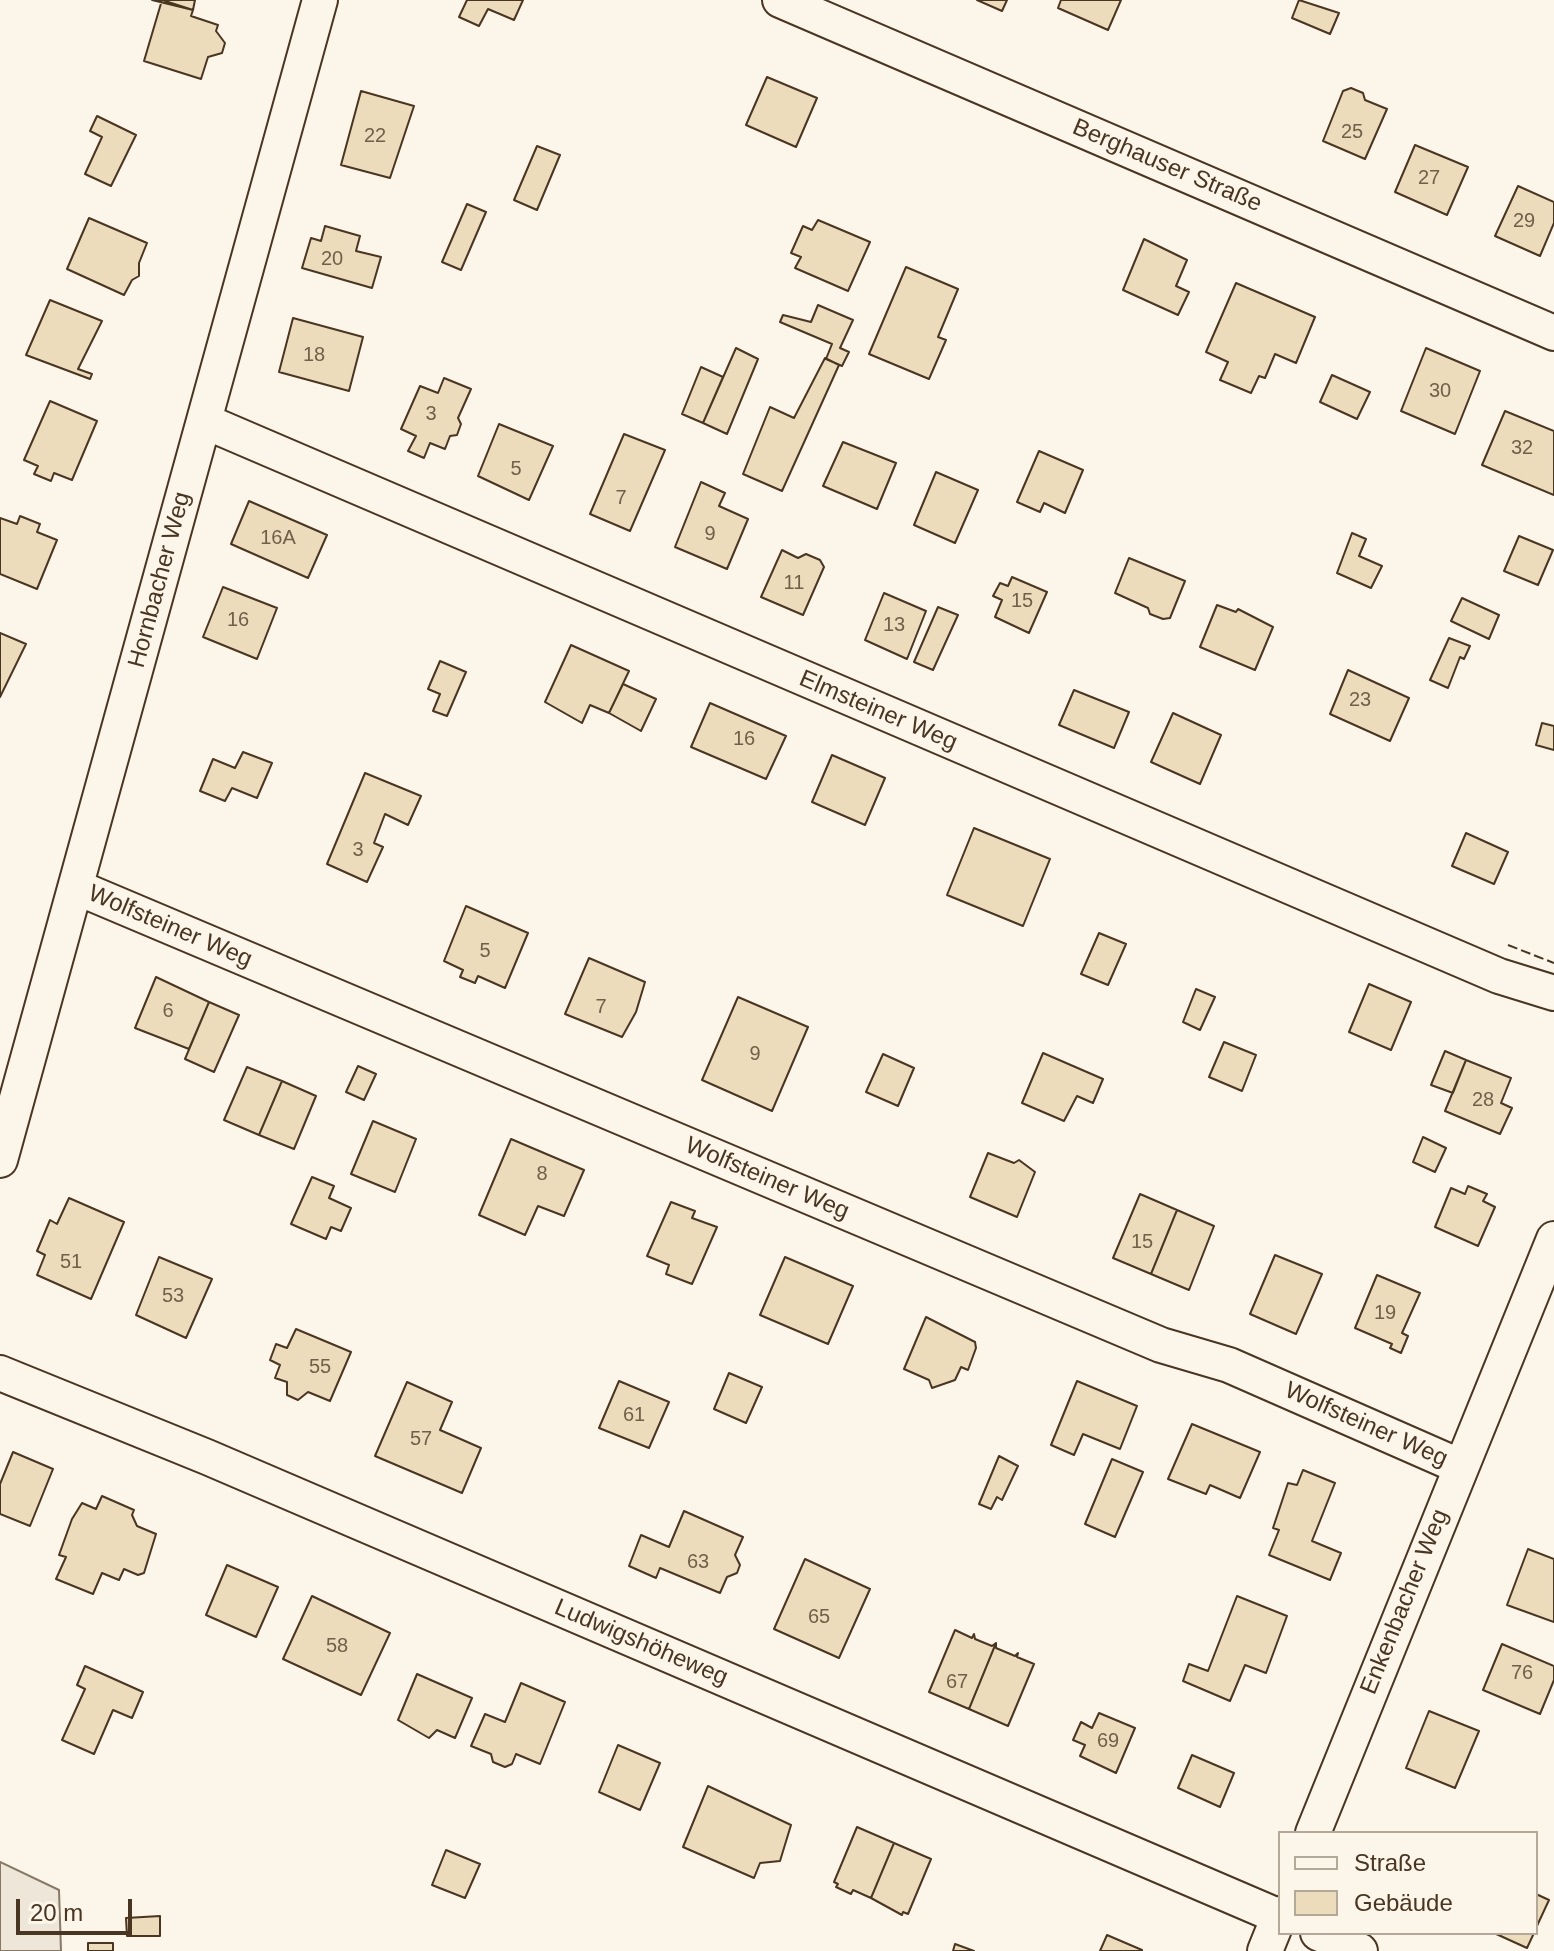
<!DOCTYPE html>
<meta charset="utf-8">
<style>
body{margin:0}
#map{position:relative;width:1554px;height:1951px;overflow:hidden;background:#fbf6e9;font-family:Arial,sans-serif}
canvas{display:block}
.legend{position:absolute;left:1278px;top:1831px;width:260px;height:104px;box-sizing:border-box;background:#fbf6e9;border:2px solid #b4a999;margin:0;padding:10px 14px;list-style:none;font-size:24px;color:#4a3520}
.legend li{display:flex;align-items:center;gap:16px;height:40px}
.legend b{width:40px;border:2px solid #b4a999}
.scale{position:absolute;left:16px;top:1899px;width:116px;height:36px;box-sizing:border-box;border:4px solid #4a3520;border-top:0;padding-left:10px;font-size:24px;line-height:28px;white-space:nowrap;color:#4a3520;-webkit-text-stroke:6px #fbf6e9;paint-order:stroke}
</style>
<div id="map">
<canvas width="1554" height="1951"></canvas>
<ul class="legend">
<li><b style="height:10px;background:#fbf6e9"></b>Straße</li>
<li><b style="height:22px;background:#ecdcbc"></b>Gebäude</li>
</ul>
<div class="scale">20 m</div>
</div>
<script>
const c = document.querySelector('canvas').getContext('2d');
c.lineJoin = 'round';
function fillPath(path, color) {
  c.fillStyle = color;
  c.fill(path, 'evenodd');
}
function strokePath(path, color, width, dash) {
  c.strokeStyle = color;
  c.lineWidth = width;
  c.lineCap = dash ? 'butt' : 'round';
  c.setLineDash(dash || []);
  c.stroke(path);
}
function write(font, color, halo, rows, align = 'center') {
  c.font = font + ' Arial,sans-serif';
  c.lineWidth = 6;
  c.setLineDash([]);
  c.textBaseline = 'middle';
  c.strokeStyle = halo;
  c.fillStyle = color;
  for (const [text, x, y, turn = 0] of rows) {
    c.save();
    c.translate(x, y);
    c.rotate((+turn || 0) * Math.PI / 180);
    c.textAlign = isNaN(turn) ? turn : align;
    if (halo) c.strokeText(text, 0, 0);
    c.fillText(text, 0, 0);
    c.restore();
  }
}
const green = new Path2D(`
 M0,1862L59,1890L61,1951H0Z`);
fillPath(green, '#ede6d9');
strokePath(green, '#887966', 2);
const building = new Path2D(`
 M152,0H195L193,10Z
 M162,0L193,10L191,16L218,25L216,31L225,43L222,53L208,57L201,79L144,61Z
 M467,0H523L514,20L488,9L479,26L459,17Z
 M977,0H1007L1002,11Z
 M1061,0H1121L1108,30L1058,8Z
 M1299,0L1339,13L1330,34L1292,18Z
 M767,77L817,98L796,147L746,125Z
 M1351,88L1363,93L1365,100L1387,109L1365,159L1323,141L1343,91Z
 M361,91L414,106L390,178L341,165Z
 M97,116L136,135L111,186L85,174L102,137L90,131Z
 M1415,145L1468,167L1447,215L1395,192Z
 M537,146L560,155L537,210L514,200Z
 M1518,186L1554,202V223L1540,256L1495,236Z
 M467,204L486,212L461,270L442,262Z
 M89,218L147,243L139,263V276L132,280L124,295L67,269Z
 M818,220L870,242L848,291L795,268L801,257L791,253L803,226L812,230Z
 M325,226L360,236L356,251L381,257L372,288L302,268L311,238L321,241Z
 M1144,239L1187,260L1176,286L1189,292L1178,315L1123,290Z
 M906,267L958,289L938,337L946,340L929,379L869,354Z
 M1236,283L1315,317L1296,363L1275,354L1265,378L1259,376L1251,393L1220,380L1228,362L1206,352Z
 M50,300L102,321L78,369L92,374L90,379L26,355Z
 M818,305L853,320L840,348L849,352L842,366L826,359L832,344L780,322L783,315L811,322Z
 M293,318L363,337L349,391L279,372Z
 M736,348L758,359L727,434L703,423Z
 M1426,348L1480,371L1455,434L1401,411Z
 M825,358L839,365L782,491L743,474L770,407L794,418Z
 M701,367L723,377L703,423L682,414Z
 M1332,375L1370,392L1357,419L1320,402Z
 M444,378L471,389L458,418L461,424L457,435L450,436L445,449L430,443L424,458L408,451L416,436L401,429L420,386L438,393Z
 M50,401L97,421L72,480L54,473L51,481L34,474L38,466L24,460Z
 M1505,411L1554,431V495L1482,465Z
 M499,424L553,446L529,500L478,476Z
 M624,434L665,450L630,531L590,514Z
 M843,442L896,463L877,509L823,486Z
 M1039,451L1083,470L1065,513L1044,503L1040,512L1017,502Z
 M936,472L978,490L955,543L914,525Z
 M701,482L725,493L719,506L748,519L727,569L675,547Z
 M249,501L327,535L308,578L231,544Z
 M20,516L40,524L37,532L57,540L37,589L0,574V518L17,524Z
 M1352,533L1366,539L1359,556L1382,566L1371,588L1337,573Z
 M1519,536L1553,550L1538,585L1504,571Z
 M782,550L798,558L806,554L820,560L824,567L803,615L761,597Z
 M1129,558L1185,581L1170,618L1163,619L1150,614L1148,608L1115,593Z
 M1012,577L1047,592L1029,633L995,617L1002,600L993,596L1000,583L1008,586Z
 M223,587L277,608L257,659L203,637Z
 M884,593L926,611L907,659L865,640Z
 M1462,598L1499,615L1489,639L1451,621Z
 M1217,605L1236,612L1238,609L1273,627L1255,670L1200,647Z
 M938,607L958,615L933,670L914,662Z
 M0,633L26,644L0,697Z
 M1449,638L1470,646L1464,659L1460,657L1448,688L1430,680Z
 M571,645L629,671L609,713L590,705L582,723L545,702Z
 M440,661L466,672L447,716L433,711L440,694L428,689Z
 M1348,670L1409,698L1390,741L1330,714Z
 M623,684L656,699L641,731L609,713Z
 M1074,690L1129,712L1114,748L1059,725Z
 M710,703L786,736L766,779L691,747Z
 M1173,713L1221,735L1200,784L1151,762Z
 M1542,723L1554,726V750L1536,745Z
 M243,752L272,763L257,798L232,788L225,801L200,791L213,759L235,768Z
 M832,755L885,778L865,825L812,802Z
 M365,773L421,796L408,825L385,814L374,843L383,847L367,882L327,864Z
 M974,828L1050,859L1023,926L947,895Z
 M1466,833L1508,852L1494,884L1452,866Z
 M466,906L528,933L505,988L478,976L475,983L460,977L463,970L444,961Z
 M1099,933L1126,944L1108,985L1081,974Z
 M589,958L645,982L636,1012L622,1037L565,1014Z
 M156,977L209,1002L189,1049L135,1028Z
 M1369,984L1411,1002L1391,1050L1349,1032Z
 M1196,989L1215,997L1200,1030L1183,1022Z
 M738,997L808,1027L772,1111L702,1080Z
 M209,1002L239,1015L214,1072L185,1059Z
 M1224,1042L1256,1055L1242,1091L1209,1077Z
 M1445,1051L1466,1060L1453,1093L1431,1085Z
 M1043,1053L1103,1079L1093,1103L1077,1096L1064,1121L1022,1103Z
 M883,1054L914,1068L898,1106L866,1092Z
 M1466,1060L1511,1078L1501,1103L1512,1108L1500,1134L1445,1111Z
 M358,1066L376,1074L364,1100L346,1092Z
 M247,1067L282,1081L259,1135L224,1120Z
 M282,1081L316,1096L294,1149L259,1135Z
 M373,1121L416,1139L395,1192L351,1174Z
 M1423,1137L1446,1148L1435,1172L1413,1162Z
 M511,1139L584,1170L564,1216L538,1206L525,1235L479,1215Z
 M988,1153L1014,1163L1019,1160L1035,1172L1017,1217L970,1197Z
 M312,1177L334,1186L329,1198L351,1208L341,1231L331,1227L326,1239L291,1224Z
 M1468,1186L1487,1194L1483,1201L1495,1207L1478,1246L1435,1227L1451,1188L1465,1194Z
 M1140,1194L1177,1210L1151,1274L1113,1258Z
 M69,1198L124,1222L91,1299L37,1275L45,1255L37,1251L50,1220L57,1224Z
 M671,1202L695,1211L692,1218L717,1227L692,1284L666,1274L669,1265L647,1256Z
 M1177,1210L1214,1226L1189,1290L1151,1274Z
 M1275,1255L1322,1274L1296,1334L1250,1314Z
 M159,1257L212,1279L186,1338L136,1315Z
 M785,1257L853,1286L828,1344L760,1315Z
 M1377,1275L1420,1293L1402,1333L1408,1336L1401,1353L1390,1348L1392,1344L1355,1328Z
 M926,1317L975,1342L976,1348L968,1370L961,1367L955,1380L932,1388L929,1380L904,1369Z
 M296,1329L351,1352L330,1401L308,1392L298,1400L287,1395V1382L275,1378L280,1365L270,1360L276,1344L287,1348Z
 M729,1373L762,1387L746,1423L714,1409Z
 M619,1381L669,1402L649,1448L599,1428Z
 M1077,1381L1137,1406L1120,1449L1083,1434L1074,1455L1051,1445Z
 M407,1382L452,1402L440,1430L481,1448L462,1493L375,1456Z
 M1192,1424L1260,1452L1240,1498L1210,1485L1206,1494L1168,1479Z
 M13,1452L53,1469L30,1526L0,1514V1484Z
 M999,1456L1018,1466L1002,1500L997,1497L991,1509L979,1504Z
 M1112,1459L1143,1472L1115,1537L1085,1524Z
 M1303,1470L1335,1483L1312,1541L1341,1553L1330,1580L1269,1555L1279,1530L1273,1528L1288,1483L1297,1485Z
 M102,1496L134,1510L132,1515L137,1526L156,1534L144,1573L138,1575L124,1569L119,1580L102,1573L93,1594L56,1579L66,1557L59,1555L72,1519L82,1503L96,1509Z
 M684,1511L743,1537L735,1555L740,1565L737,1573L727,1577L720,1593L660,1568L656,1578L629,1566L641,1535L669,1547Z
 M1528,1549L1554,1559V1622L1507,1605Z
 M805,1559L870,1589L839,1658L774,1629Z
 M227,1565L278,1587L256,1637L206,1615Z
 M312,1596L390,1633L361,1695L283,1659Z
 M1237,1596L1287,1616L1266,1673L1245,1665L1230,1701L1183,1681L1189,1664L1208,1671Z
 M955,1630L972,1638L974,1634L975,1639L992,1646L996,1643L969,1709L929,1692Z
 M996,1643V1648L1015,1656L1018,1653L1017,1657L1034,1664L1008,1726L969,1709Z
 M1502,1644L1554,1666V1680L1540,1714L1483,1690Z
 M85,1666L143,1692L132,1718L113,1710L94,1754L62,1740L85,1689L77,1685Z
 M417,1674L472,1698L455,1738L437,1730L429,1738L398,1720Z
 M521,1683L565,1702L540,1764L516,1754L512,1764L505,1767L493,1762L491,1754L471,1746L485,1714L505,1722Z
 M1429,1711L1479,1731L1455,1788L1406,1768Z
 M1099,1713L1135,1728L1116,1773L1080,1756L1085,1745L1073,1740L1081,1722L1092,1728Z
 M618,1745L660,1763L640,1810L599,1792Z
 M1192,1755L1234,1773L1220,1807L1178,1788Z
 M708,1786L791,1825L780,1861L760,1863L754,1878L683,1847Z
 M857,1827L894,1843L871,1898L853,1890L851,1894L836,1887L838,1884L834,1882Z
 M894,1843L931,1859L908,1914L903,1912L902,1915L871,1898Z
 M446,1850L480,1864L465,1898L432,1885Z
 M1536,1894L1549,1900L1536,1928Z
 M160,1916V1936H127L126,1918Z
 M1494,1933H1534L1527,1948Z
 M1107,1935L1142,1950V1951H1100Z
 M88,1943H113V1951H88Z
 M955,1944L974,1951H953Z`);
fillPath(building, '#ecdcbc');
strokePath(building, '#4a3520', 2);
const minor = new Path2D(`
 M780,0L1554,333
 M204,421L1499,976L1554,993
 M76,887L1161,1345L1229,1365L1459,1466
 M0,1160L320,0
 M0,1373L207,1457L1280,1917
 M1313,1833L1554,1239
 M1318,1933L1360,1951
 M1265,1951L1280,1914`);
strokePath(minor, '#4a3520', 38);
strokePath(minor, '#fbf6e9', 34);
strokePath(new Path2D(`
 M1508,945L1554,963`), '#4a3520', 2, [10, 4]);
write('20px', '#725f47', null, [
 ["25",1352,132],
 ["22",375,136],
 ["27",1429,178],
 ["29",1524,221],
 ["20",332,259],
 ["18",314,355],
 ["30",1440,391],
 ["3",431,414],
 ["32",1522,448],
 ["5",516,469],
 ["7",621,498],
 ["9",710,534],
 ["16A",278,538],
 ["11",794,583],
 ["15",1022,601],
 ["16",238,620],
 ["13",894,625],
 ["23",1360,700],
 ["16",744,739],
 ["3",358,850],
 ["5",485,951],
 ["7",601,1007],
 ["6",168,1011],
 ["9",755,1054],
 ["28",1483,1100],
 ["8",542,1174],
 ["15",1142,1242],
 ["51",71,1262],
 ["53",173,1296],
 ["19",1385,1313],
 ["55",320,1367],
 ["61",634,1415],
 ["57",421,1439],
 ["63",698,1562],
 ["65",819,1617],
 ["58",337,1646],
 ["76",1522,1673],
 ["67",957,1682],
 ["69",1108,1741]
]);
write('24px', '#4a3520', '#fbf6e9', [
 ["Berghauser Straße",1167,166,23],
 ["Hornbacher Weg",160,580,-75],
 ["Elmsteiner Weg",878,711,23],
 ["Wolfsteiner Weg",170,927,23],
 ["Wolfsteiner Weg",767,1179,23],
 ["Wolfsteiner Weg",1366,1425,24],
 ["Enkenbacher Weg",1405,1602,-68],
 ["Ludwigshöheweg",641,1643,23]
]);
</script>
